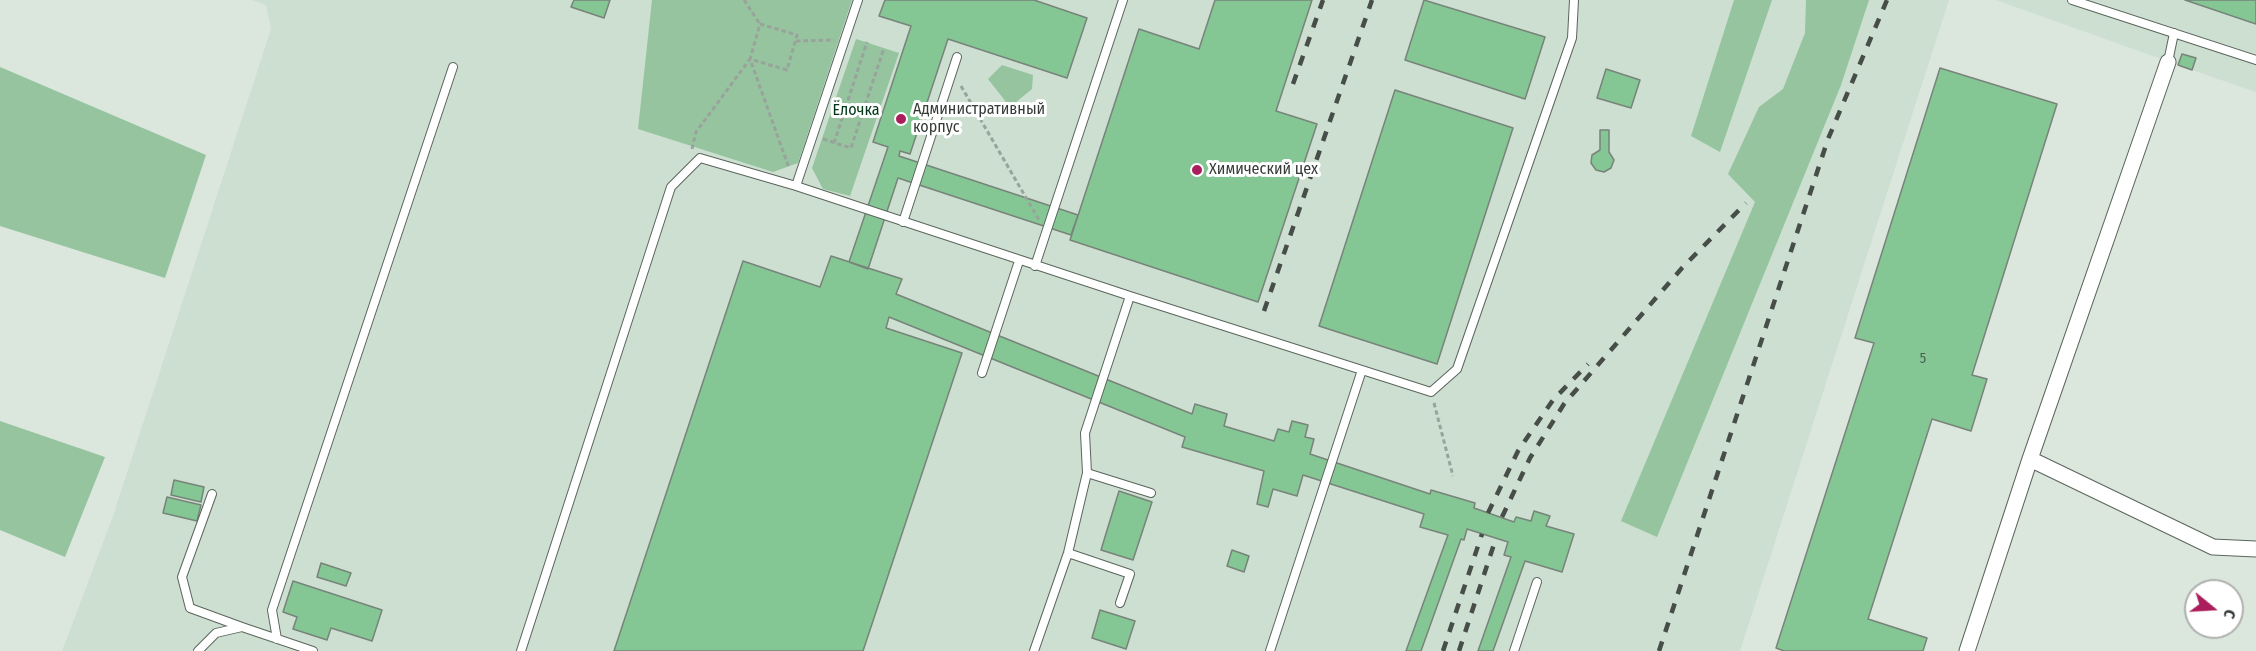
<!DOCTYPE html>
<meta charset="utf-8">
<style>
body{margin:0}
#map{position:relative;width:2256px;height:651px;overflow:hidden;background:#dbe7dd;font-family:"Fira Sans Condensed",sans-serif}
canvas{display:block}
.north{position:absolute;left:2184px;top:579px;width:60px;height:60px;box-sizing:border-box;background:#fff;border:2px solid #afb1af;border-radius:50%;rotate:108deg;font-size:16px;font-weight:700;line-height:24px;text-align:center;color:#363b37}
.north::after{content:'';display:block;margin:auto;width:21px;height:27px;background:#ab1e5c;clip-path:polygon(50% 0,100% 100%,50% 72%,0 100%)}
</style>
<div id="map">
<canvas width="2256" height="651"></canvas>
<div class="north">С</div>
</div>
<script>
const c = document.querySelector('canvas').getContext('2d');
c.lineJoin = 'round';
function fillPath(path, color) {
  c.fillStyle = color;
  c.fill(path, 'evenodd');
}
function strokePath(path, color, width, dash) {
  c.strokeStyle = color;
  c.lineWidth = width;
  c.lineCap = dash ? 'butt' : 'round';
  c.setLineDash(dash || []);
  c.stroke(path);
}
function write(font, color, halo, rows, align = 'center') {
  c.font = font + ' "Fira Sans Condensed",sans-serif';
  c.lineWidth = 6;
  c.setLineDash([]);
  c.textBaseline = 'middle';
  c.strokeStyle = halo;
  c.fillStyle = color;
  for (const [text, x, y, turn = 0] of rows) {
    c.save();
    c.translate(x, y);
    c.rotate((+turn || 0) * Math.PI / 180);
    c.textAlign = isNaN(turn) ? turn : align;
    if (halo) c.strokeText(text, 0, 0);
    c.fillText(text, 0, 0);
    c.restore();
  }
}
fillPath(new Path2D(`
 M252,0H1949L1740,651H62L112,519L271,29L266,5Z
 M1996,0H2256V92L2192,70Z`), '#ccdfd0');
fillPath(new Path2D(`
 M652,0H852L798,163L773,172L638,129Z
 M1734,0H1772L1720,152L1691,136Z
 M1806,0H1869L1841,85L1657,537L1621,521L1755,202L1728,174L1759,107L1783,89L1805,33Z
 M856,39L899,53L850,196L823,189L812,168Z
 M1002,65L1033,75L1032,89L1010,107L988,79Z
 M0,67L206,155L165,278L0,226Z
 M0,421L105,457L65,557L0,530Z`), '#95c49f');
const building = new Path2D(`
 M574,0H610L604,18L571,7Z
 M885,0H1034L1087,18L1067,78L948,39L910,154L900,151L899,156L1078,215L1071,235L898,178L868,269L849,262L888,147L873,142L911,26L879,16Z
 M1215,0H1312L1276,111L1317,124L1258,302L1070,240L1139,29L1199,49Z
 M1424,0L1545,37L1525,99L1405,60Z
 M2185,0H2256V24Z
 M2182,54L2196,58L2192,70L2178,65Z
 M1940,68L2057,104L1972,375L1987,379L1971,431L1932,419L1868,619L1927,638L1923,651H1784L1776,648L1874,343L1855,338Z
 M1606,69L1640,80L1631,108L1597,98Z
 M1395,90L1513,128L1437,364L1319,326Z
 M1600,130H1609V152L1614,160L1611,168L1604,172L1596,170L1591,163L1592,155L1600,150Z
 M831,256L902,279L896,294L1192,414L1195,404L1227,414L1224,426L1274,441L1278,429L1289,432L1292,421L1308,425L1305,437L1314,439L1310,454L1430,494L1431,490L1475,503L1474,508L1514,522L1516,517L1531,521L1534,511L1550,516L1546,526L1574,534L1562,572L1525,561L1493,651H1478L1511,557L1504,555L1508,542L1467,529L1464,540L1461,539L1421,651H1406L1448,535L1420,527L1424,514L1303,475L1297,496L1273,489L1268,507L1257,504L1264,471L1182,447L1185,437L889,317L886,328L962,353L863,651H614L743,261L820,287Z
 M174,480L204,487L201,502L171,495Z
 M1119,491L1152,502L1133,560L1101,550Z
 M167,497L201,505L197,521L163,513Z
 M1232,550L1249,556L1244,572L1227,566Z
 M321,563L351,573L346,586L317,577Z
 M293,581L382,610L372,641L331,628L327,640L293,629L297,617L283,612Z
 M1100,610L1135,621L1126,649L1092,638Z`);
fillPath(building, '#85c794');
strokePath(building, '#78837a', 1.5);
const service = new Path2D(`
 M858,0L796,186L1130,296L1085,433L1087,473L1068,553L1034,651
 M2072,0L2256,60
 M2168,62L2174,33
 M903,222L957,57
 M1035,266L1123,0
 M1130,296L1431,392L1457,369L1572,38L1574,0
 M982,373L1019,261
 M1087,473L1151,493
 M212,494L182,577L190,608L242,627
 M1068,553L1130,574L1120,603
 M277,639L272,610L453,67
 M198,651L216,633L242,627L313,651
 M521,651L671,187L700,158L796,186
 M1270,651L1362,370
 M1514,651L1537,582`);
const minor = new Path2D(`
 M2030,459L2213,547L2256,549
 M1967,651L2030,459L2168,62`);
strokePath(service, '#5b655d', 10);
strokePath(minor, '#5b655d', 17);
strokePath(new Path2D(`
 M744,0L760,24
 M760,24L797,35L787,70L750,59Z
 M796,41L834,40
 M961,86L1039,220
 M823,139L851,148L884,48
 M834,143L867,42
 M692,149L696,132L750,59L789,168
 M1434,403L1453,476`), '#99a39b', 3, [4.5, 3]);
strokePath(service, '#fff', 8);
strokePath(minor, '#fff', 15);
strokePath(new Path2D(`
 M1293,84L1323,0
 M1264,311L1372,0
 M1488,513L1518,451L1553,400L1588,364
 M1502,517L1530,458L1564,404L1682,268L1746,203
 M1443,651L1482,534
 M1459,651L1496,538
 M1659,651L1828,139L1887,0`), '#474d49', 4.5, [10, 10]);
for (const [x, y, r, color] of [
 [901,119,6,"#ab1e5c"],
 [1197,170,6,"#ab1e5c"]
]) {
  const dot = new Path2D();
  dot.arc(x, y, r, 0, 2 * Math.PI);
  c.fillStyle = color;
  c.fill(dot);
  strokePath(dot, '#fff', 2);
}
write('14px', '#4a5e4e', null, [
 ["5",1923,359]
]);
write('16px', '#363b37', '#fff', [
 ["Административный",913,110],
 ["корпус",913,128],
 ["Химический цех",1209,170]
], 'left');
write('16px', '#013616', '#fff', [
 ["Ёлочка",856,111]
]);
</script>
